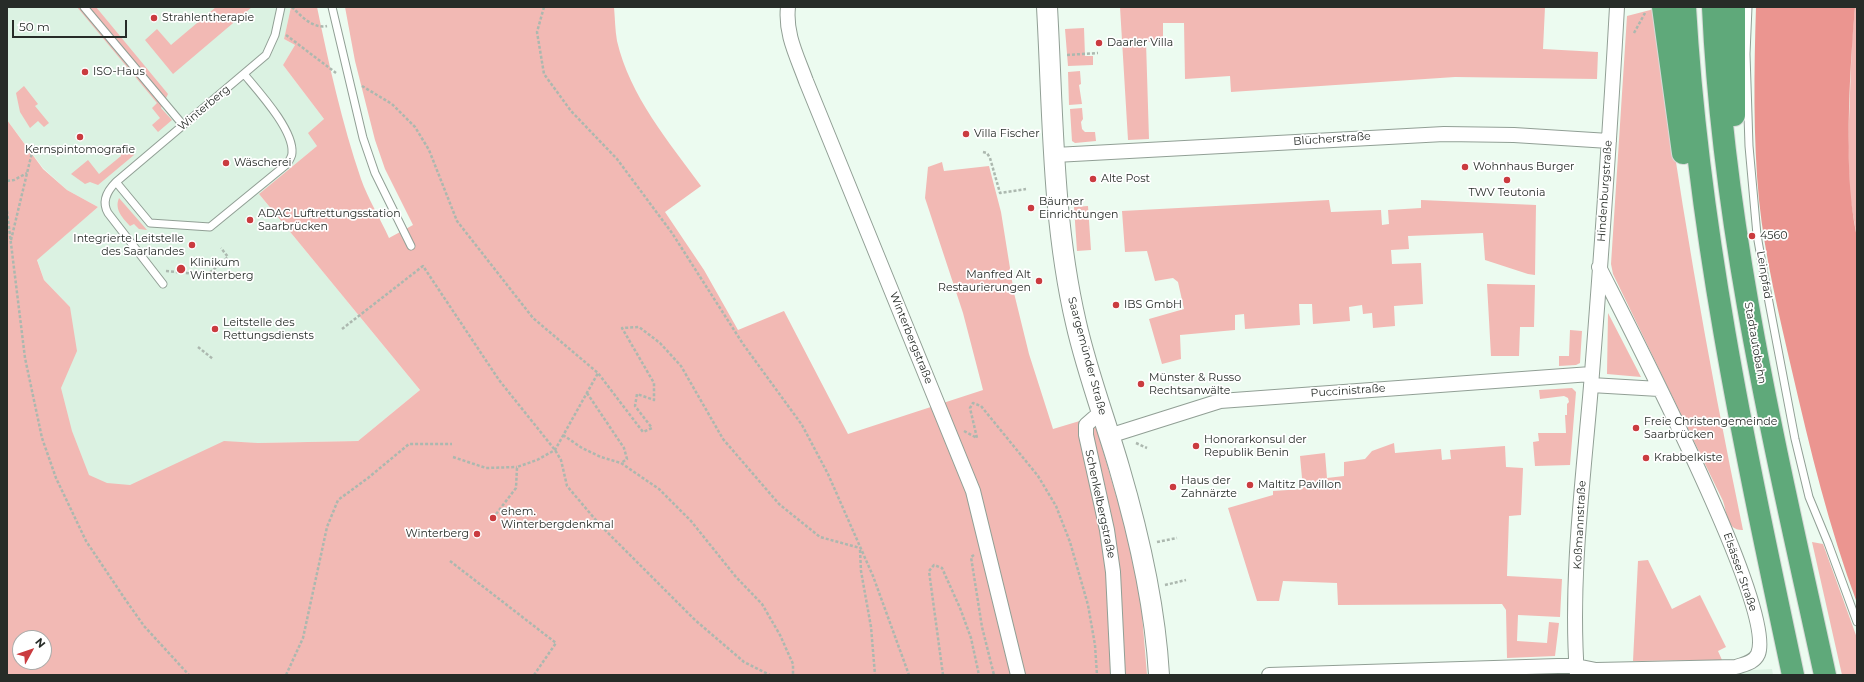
<!DOCTYPE html>
<meta charset="utf-8">
<style>
body{margin:0}
#map{position:relative;width:1864px;height:682px;overflow:hidden;background:#ecfbf0;font-family:Montserrat,sans-serif}
canvas{display:block}
.frame{position:absolute;inset:0;border:8px solid #272c28;pointer-events:none}
.north{position:absolute;left:12px;top:630px;width:40px;height:40px;box-sizing:border-box;background:#fff;border:1px solid #a9aba9;border-radius:50%;rotate:50deg;font-size:11px;font-weight:700;line-height:16px;text-align:center;color:#272c28}
.north::after{content:'';display:block;margin:auto;width:14px;height:18px;background:#ca3b3f;clip-path:polygon(50% 0,100% 100%,50% 72%,0 100%)}
.scale{position:absolute;left:12px;top:20px;width:115px;height:18px;box-sizing:border-box;border:2px solid #272c28;border-top:0;padding-left:5px;font-size:12px;line-height:14px;white-space:nowrap;color:#272c28;-webkit-text-stroke:3px #fff;paint-order:stroke}
</style>
<div id="map">
<canvas width="1864" height="682"></canvas>
<div class="frame"></div>
<div class="north">N</div>
<div class="scale">50 m</div>
</div>
<script>
const c = document.querySelector('canvas').getContext('2d');
c.lineJoin = 'round';
function fillPath(path, color) {
  c.fillStyle = color;
  c.fill(path, 'evenodd');
}
function strokePath(path, color, width, dash) {
  c.strokeStyle = color;
  c.lineWidth = width;
  c.lineCap = dash ? 'butt' : 'round';
  c.setLineDash(dash || []);
  c.stroke(path);
}
function write(font, color, halo, rows, align = 'center') {
  c.font = font + ' Montserrat,sans-serif';
  c.lineWidth = 3.5;
  c.setLineDash([]);
  c.textBaseline = 'middle';
  c.strokeStyle = halo;
  c.fillStyle = color;
  for (const [text, x, y, turn = 0] of rows) {
    c.save();
    c.translate(x, y);
    c.rotate((+turn || 0) * Math.PI / 180);
    c.textAlign = isNaN(turn) ? turn : align;
    if (halo) c.strokeText(text, 0, 0);
    c.fillText(text, 0, 0);
    c.restore();
  }
}
fillPath(new Path2D(`
 M7,7H291L284,39L295,45L283,65L324,119L317,146L259,194L420,390L358,441L258,443L224,442L84,512L53,436L70,307L44,280L37,259L98,207L67,190L43,168L7,120Z
 M1772,669L1773,675H1645L1702,673Z`), '#dbf2e2');
fillPath(new Path2D(`
 M77,7H96L168,94L161,108L172,120L158,132L152,125L160,118L152,108L157,103Z
 M216,7H252L173,74L145,40L157,29L171,45Z
 M291,7H317C329,65 342,123 361,179C368,199 380,218 389,238L413,225L385,169L375,140L355,61L345,7H614C615,18 615,30 617,41C630,96 668,141 701,186L665,212L704,270L738,330L784,311L848,434L983,390L963,313L925,198L928,167L942,162L944,171L989,166L1001,212L1014,293L1029,354L1053,429L1093,417L1130,543L1140,590L1147,675H7V120L43,169L67,190L98,207L37,260L44,280L70,307L77,351L61,388L72,431L89,475L107,483L130,485L224,441L258,443L358,441L420,390L259,194L317,146L308,133L324,119L283,65L295,45L284,39ZM20,638H44V662H20Z
 M1120,7H1545L1543,49L1598,52L1597,79L1455,77L1231,92L1230,76L1185,79L1184,23H1163V41L1146,42L1149,139L1128,140Z
 M1855,7H1857V238L1850,197L1848,147L1852,39Z
 M1654,9C1677,184 1707,357 1743,530C1727,531 1727,513 1723,501L1613,274L1611,264L1627,16Z
 M1084,28L1085,56H1093V65L1068,66L1065,29Z
 M1080,71L1081,84L1079,85L1082,104L1069,105L1068,72Z
 M24,86L38,104L35,106L49,123L44,127L38,121L30,128L20,112L16,93Z
 M1082,108L1083,119L1081,122L1082,129L1085,132H1095L1096,141L1075,143L1072,141L1070,109Z
 M128,146L134,155L98,185L90,182L85,184L71,174L88,160L99,174L121,156L120,153Z
 M119,198L147,230L139,229L134,224L130,226C123,218 114,210 119,198Z
 M1329,200L1331,212L1381,210L1382,225L1389,224L1388,210L1421,208V200L1536,205L1535,275L1528,274L1485,260L1483,233L1408,236L1409,249L1391,250L1392,264L1421,263L1423,304L1394,306L1395,326L1373,328L1372,313L1363,314L1362,305L1349,307L1350,321L1313,324L1312,304H1299L1300,325L1245,329L1244,314L1235,315V330L1180,335L1181,359L1162,364L1149,319L1184,309L1178,282L1173,278L1155,281L1147,251L1125,252L1122,211Z
 M1088,206L1091,250L1077,251L1074,207Z
 M1487,284L1535,285L1534,327H1520L1519,356H1491Z
 M1608,313L1641,377L1607,374Z
 M1570,330L1582,331L1580,363L1576,365L1559,366V356H1569Z
 M1572,388L1576,392L1570,465L1535,466L1533,442L1539,441L1538,433H1566L1565,415H1567V404L1569,402L1568,398L1564,396L1540,399L1539,390Z
 M1394,443L1395,453L1441,449L1442,460L1451,459L1450,450L1505,446L1506,467L1523,468L1521,515L1509,516L1507,576L1562,579L1560,617L1518,615L1517,641L1547,643L1549,622L1559,623L1555,656L1507,658L1506,610L1502,604L1338,605L1337,583L1283,581L1279,601H1257L1228,508L1273,495V491L1303,489L1300,456L1325,453L1327,478L1344,476V462L1365,459L1372,451Z
 M1812,542L1823,544L1857,638V675H1842Z
 M1648,560L1672,609L1700,595L1726,647L1718,651L1722,660L1633,661L1638,561Z`), '#f2b9b4');
fillPath(new Path2D(`
 M1756,7H1855C1852,41 1850,74 1849,108C1848,152 1848,195 1857,238V603C1829,528 1810,449 1792,371C1779,314 1765,258 1759,200C1753,136 1754,71 1756,7Z`), '#eb9590');
const lane = new Path2D(`
 M84,7L183,125
 M332,7L363,138L375,173L411,246
 M1748,7L1746,54L1749,146L1757,235L1768,297L1795,439L1809,497L1828,543L1857,622
 M116,182L150,223L210,227L287,164C289,161 292,156 292,153C294,130 258,91 244,74
 M163,284L108,213C101,201 108,190 116,182L266,55L275,35L281,7`);
const street = new Path2D(`
 M788,7C785,34 797,56 806,81L973,491L1018,675
 M1055,155L1444,134L1514,135L1609,141
 M1591,385L1659,389
 M1103,415L1094,418L1086,425V435L1107,530L1113,572L1118,675
 M1109,436L1220,401L1591,374
 M1269,675L1558,666H1576L1596,670L1736,667C1744,664 1754,663 1758,654C1777,609 1627,323 1599,267
 M1577,675C1570,579 1583,482 1591,386C1601,260 1610,133 1617,7`);
const secondary = new Path2D(`
 M1047,7C1053,112 1052,220 1076,323C1087,372 1105,419 1119,467C1139,535 1155,604 1159,675`);
const highway = new Path2D(`
 M1663,7L1683,153
 M1685,7C1698,233 1746,454 1793,675
 M1713,7C1723,233 1777,455 1825,675
 M1734,7V115`);
strokePath(lane, '#919f95', 9);
strokePath(street, '#919f95', 16);
strokePath(secondary, '#919f95', 22);
strokePath(highway, '#d8d9d8', 24);
strokePath(new Path2D(`
 M292,7C301,16 313,29 327,26
 M544,7L537,32L544,74L571,111L617,159L672,233L743,344L802,425L828,474L873,576L909,675
 M1634,33L1645,13
 M286,35L336,73
 M1067,55L1098,53
 M362,86L392,104L415,127L429,150L457,221L533,318L598,373L643,432L652,428L635,406L637,394L654,400V383L622,328L639,327L660,343L681,366L723,439L779,504L820,537L860,548
 M983,152L987,153L990,158L1000,193L1026,189
 M7,181L14,180L27,173
 M7,211L25,358L42,438L56,478L86,541L125,599L144,626L189,675
 M11,240L34,144
 M166,271L207,275L228,257L221,248
 M342,329L423,266L499,380L555,450L561,460L567,486L600,525L695,620L744,662L770,675
 M198,347L213,359
 M587,393L624,448L627,459L621,463
 M964,431L977,438L970,408L973,403L981,406L1038,476L1056,506L1070,542L1088,605L1095,645L1097,675
 M563,435L582,448L601,457L621,463L659,489L691,521L736,577L762,604L780,635L793,664V675
 M1136,443L1147,448
 M453,457L486,468L517,467
 M493,518L516,488L517,467L537,460L555,450L598,373
 M1157,542L1177,538
 M860,550L861,571L871,627L875,675
 M974,555L971,557L982,627L994,675
 M450,561L556,643L534,675
 M1165,585L1186,580
 M286,675L303,638L327,527L338,500L368,478L409,444H452
 M943,675L929,571L934,565L942,568L960,608L971,638L979,675`), '#acb8af', 2.5, [3, 2]);
strokePath(lane, '#fff', 7);
strokePath(street, '#fff', 14);
strokePath(secondary, '#fff', 20);
strokePath(highway, '#5fa97a', 22);
for (const [x, y, r, color] of [
 [154,18,4,"#ca3b3f"],
 [1099,43,4,"#ca3b3f"],
 [85,72,4,"#ca3b3f"],
 [966,134,4,"#ca3b3f"],
 [80,137,4,"#ca3b3f"],
 [226,163,4,"#ca3b3f"],
 [1465,167,4,"#ca3b3f"],
 [1093,179,4,"#ca3b3f"],
 [1507,180,4,"#ca3b3f"],
 [1031,208,4,"#ca3b3f"],
 [250,220,4,"#ca3b3f"],
 [1752,236,4,"#ca3b3f"],
 [192,245,4,"#ca3b3f"],
 [181,269,5,"#ca3b3f"],
 [1039,281,4,"#ca3b3f"],
 [1116,305,4,"#ca3b3f"],
 [215,329,4,"#ca3b3f"],
 [1141,384,4,"#ca3b3f"],
 [1636,428,4,"#ca3b3f"],
 [1196,446,4,"#ca3b3f"],
 [1646,458,4,"#ca3b3f"],
 [1250,485,4,"#ca3b3f"],
 [1173,487,4,"#ca3b3f"],
 [493,518,4,"#ca3b3f"],
 [477,534,4,"#ca3b3f"]
]) {
  const dot = new Path2D();
  dot.arc(x, y, r, 0, 2 * Math.PI);
  c.fillStyle = color;
  c.fill(dot);
  strokePath(dot, '#fff', 1.5);
}
write('11px', '#272c28', '#fff', [
 ["Strahlentherapie",162,18],
 ["Daarler Villa",1107,43],
 ["ISO-Haus",93,72],
 ["Villa Fischer",974,134],
 ["Kernspintomografie",80,150,"center"],
 ["Wäscherei",234,163],
 ["Wohnhaus Burger",1473,167],
 ["Alte Post",1101,179],
 ["TWV Teutonia",1507,193,"center"],
 ["Bäumer",1039,202],
 ["Einrichtungen",1039,215],
 ["ADAC Luftrettungsstation",258,214],
 ["Saarbrücken",258,227],
 ["4560",1760,236],
 ["Integrierte Leitstelle",184,239,"right"],
 ["des Saarlandes",184,252,"right"],
 ["Klinikum",190,263],
 ["Winterberg",190,276],
 ["Manfred Alt",1031,275,"right"],
 ["Restaurierungen",1031,288,"right"],
 ["IBS GmbH",1124,305],
 ["Leitstelle des",223,323],
 ["Rettungsdiensts",223,336],
 ["Münster & Russo",1149,378],
 ["Rechtsanwälte",1149,391],
 ["Freie Christengemeinde",1644,422],
 ["Saarbrücken",1644,435],
 ["Honorarkonsul der",1204,440],
 ["Republik Benin",1204,453],
 ["Krabbelkiste",1654,458],
 ["Haus der",1181,481],
 ["Zahnärzte",1181,494],
 ["Maltitz Pavillon",1258,485],
 ["ehem.",501,512],
 ["Winterbergdenkmal",501,525],
 ["Winterberg",469,534,"right"]
], 'left');
write('11px', '#272c28', '#fff', [
 ["Winterberg",204,108,-40],
 ["Blücherstraße",1332,139,-4],
 ["Hindenburgstraße",1605,191,-86],
 ["Leinpfad",1764,275,81],
 ["Winterbergstraße",911,338,68],
 ["Stadtautobahn",1755,343,80],
 ["Saargemünder Straße",1087,356,75],
 ["Puccinistraße",1348,391,-4],
 ["Schenkelbergstraße",1100,504,78],
 ["Koßmannstraße",1580,525,-87],
 ["Elsässer Straße",1740,572,71]
]);
</script>
